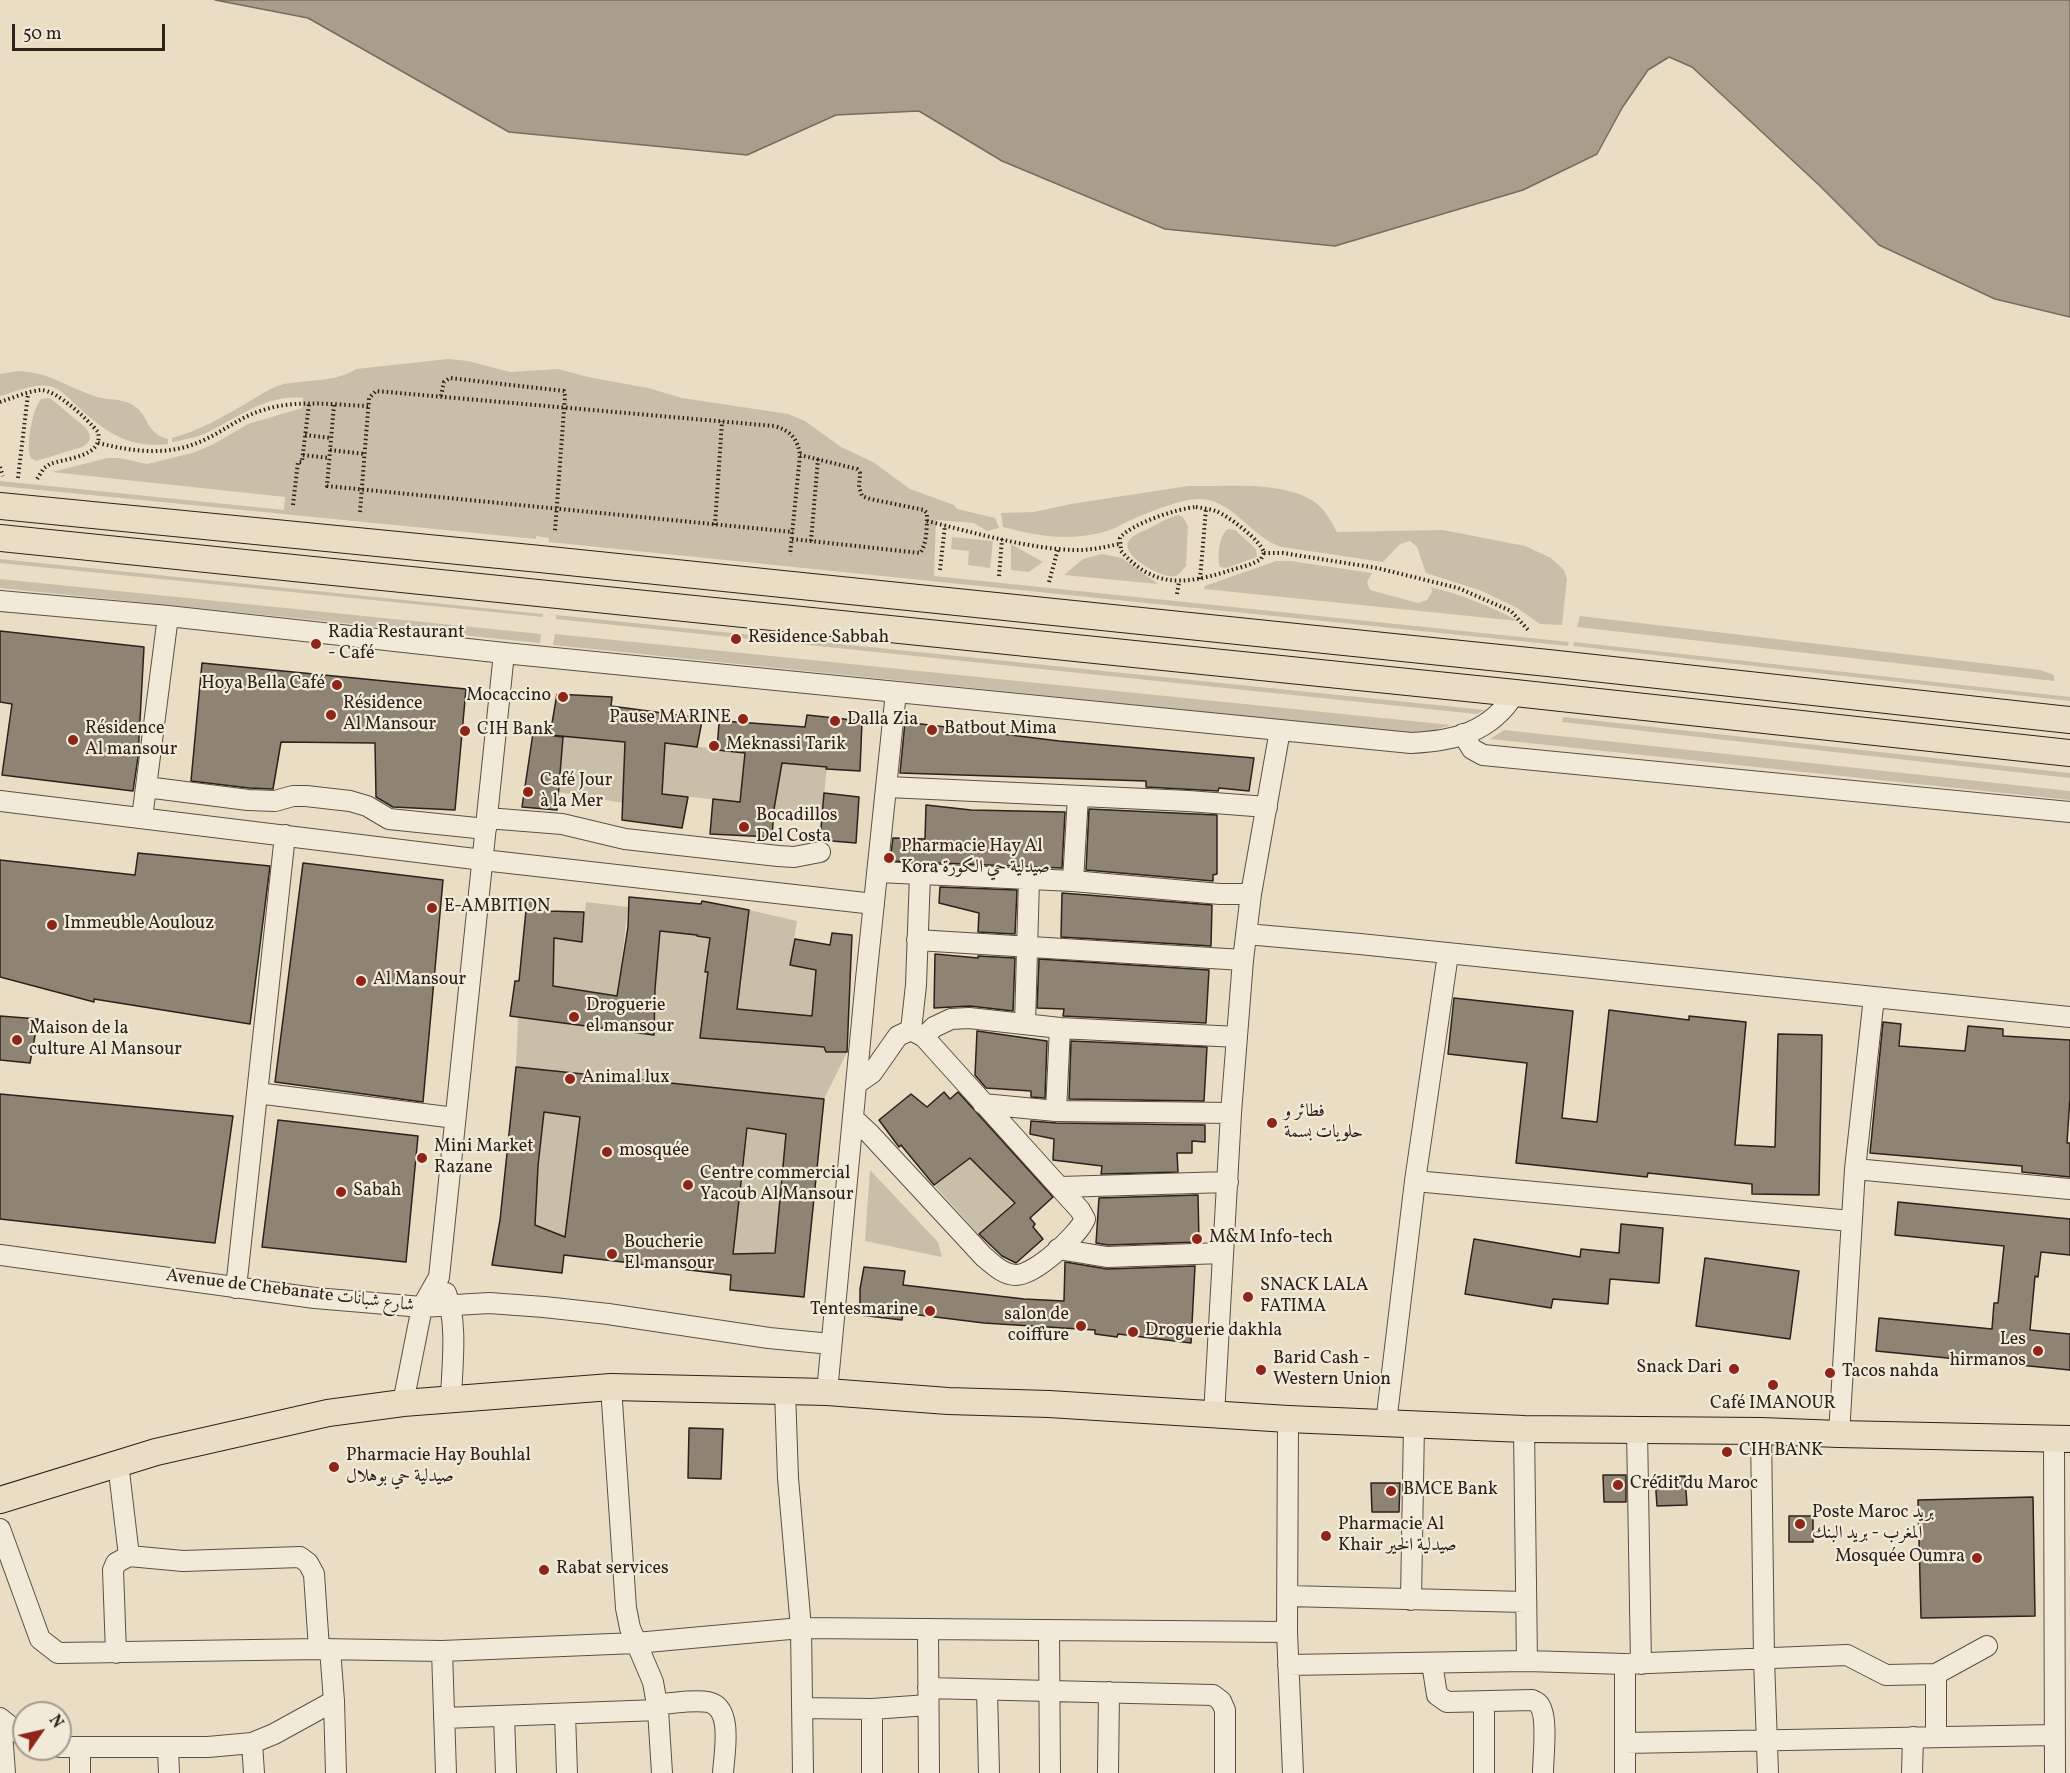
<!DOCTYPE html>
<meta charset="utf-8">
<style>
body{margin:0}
#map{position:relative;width:2070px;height:1773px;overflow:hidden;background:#e9dec4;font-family:Vollkorn,serif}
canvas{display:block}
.north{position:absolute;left:12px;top:1701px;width:60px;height:60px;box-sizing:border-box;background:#f1ead9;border:2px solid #a39a8d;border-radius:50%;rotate:56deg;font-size:16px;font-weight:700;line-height:24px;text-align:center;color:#2d211c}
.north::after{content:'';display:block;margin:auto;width:21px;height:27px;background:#8f2418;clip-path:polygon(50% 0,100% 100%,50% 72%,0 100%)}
.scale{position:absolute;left:12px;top:24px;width:153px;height:27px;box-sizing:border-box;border:3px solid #2d211c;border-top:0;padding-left:8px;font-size:18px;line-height:21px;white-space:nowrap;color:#2d211c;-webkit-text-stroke:4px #f1ead9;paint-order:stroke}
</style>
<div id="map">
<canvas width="2070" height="1773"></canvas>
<div class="north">N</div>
<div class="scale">50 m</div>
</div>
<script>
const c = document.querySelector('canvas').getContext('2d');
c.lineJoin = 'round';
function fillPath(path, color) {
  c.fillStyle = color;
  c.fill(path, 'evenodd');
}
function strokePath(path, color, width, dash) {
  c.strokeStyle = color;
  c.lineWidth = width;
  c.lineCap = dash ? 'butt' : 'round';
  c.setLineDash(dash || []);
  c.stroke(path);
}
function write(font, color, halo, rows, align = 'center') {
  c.font = font + ' Vollkorn,Amiri,serif';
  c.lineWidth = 4.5;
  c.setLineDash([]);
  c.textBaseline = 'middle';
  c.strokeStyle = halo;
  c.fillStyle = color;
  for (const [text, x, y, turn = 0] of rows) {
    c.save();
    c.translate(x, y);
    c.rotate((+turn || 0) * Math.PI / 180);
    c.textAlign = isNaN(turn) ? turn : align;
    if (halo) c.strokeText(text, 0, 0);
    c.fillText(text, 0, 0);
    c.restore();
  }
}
fillPath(new Path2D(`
 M448,359L468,361L510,372L558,369L588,377L648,388L682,398L788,414L805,421L841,447L873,462L910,489L954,505L957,509L995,518L999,528L987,531L974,523L936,520L934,576L1569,642L1568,646L549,542V538L536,536V539L0,486V481L284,510L285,497L52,472L107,458H120L147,464L192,453L212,445L248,424L302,408L303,398C265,394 237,419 204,434C193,438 183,440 172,442V438C199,431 222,417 247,403C259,396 271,387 284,384C310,379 333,383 356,369Z
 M18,371C51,372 71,390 101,398C112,400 123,399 133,405C150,416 145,433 168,439V444C128,449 104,431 75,404C67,397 60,388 49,386C34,383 15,392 0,396V374Z
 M50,398L86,428C92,436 91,443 82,447L36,461L31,458C25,448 33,407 41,399Z
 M1188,486C1225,487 1285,480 1316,503C1326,511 1331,521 1337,532L1443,530L1525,546L1551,558L1564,570L1567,579L1562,625L1540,624L1517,608L1482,591L1426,573L1417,547L1410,541L1400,544L1383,562L1282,547C1251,538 1235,501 1201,499C1183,498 1149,512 1131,520C1123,523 1115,529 1107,531C1071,542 1037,536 1003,527L1001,513L1034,512L1071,504Z
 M1178,515L1183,517L1188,526L1186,566C1183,569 1180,574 1176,576C1164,580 1121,556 1128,542C1131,535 1142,532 1148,529C1157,524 1167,518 1178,515Z
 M1228,529L1235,530L1256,549L1257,557L1226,568L1220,567C1217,557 1219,535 1228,529Z
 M952,537L993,541L990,568L968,565L969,551L951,549Z
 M1011,544L1043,562L1029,572L1011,570Z
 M1102,554L1122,558L1158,584L1064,575L1083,559Z
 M0,559L543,614V617L0,563Z
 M1276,561H1290L1372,573L1367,582L1370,590L1418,603L1427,600L1432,592L1431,587C1462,595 1490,606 1518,621L1204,589L1205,586Z
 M0,579L541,634L540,643L0,588Z
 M556,615L1485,710L1477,714L556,619Z
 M1580,616L2040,670L2054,675V681L1577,627Z
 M555,634L1451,725L1427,732H1401L553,645Z
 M1574,642L2070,697V701L1573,646Z
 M1563,717L2070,773V778L1562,722Z
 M1504,730L2070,791V800L1490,739Z
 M563,736L626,742L623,803L558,792Z
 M665,742L745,753L740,802L662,794Z
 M782,762L827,767L822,814L774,809Z
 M586,902L628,907L619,984L625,997L553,986L554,938L582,942Z
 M681,902L701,905L697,936L712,939L706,972H708L700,1038L824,1047L826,1052H847L824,1099L516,1067L518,1017L655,989L660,931L677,932Z
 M749,910L797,921L790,965L816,970L812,1016L744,1009L733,1014L738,1000Z
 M544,1112L580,1117L565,1237L535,1225L538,1166Z
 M748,1128L786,1134L775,1253L733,1254Z
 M970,1158L1014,1202L978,1234L934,1185Z
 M870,1170L938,1242L942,1257L865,1241Z`), '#c9bea7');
const water = new Path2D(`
 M215,0H2070V317L1995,299L1879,245L1819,185L1692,67L1669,57L1648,70L1622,108L1597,154L1523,190L1335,246L1165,229L1002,161L919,111L836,115L747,155L509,132L308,18Z`);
fillPath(water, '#a99e8b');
strokePath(water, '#776c5f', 1.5);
const building = new Path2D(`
 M0,631L144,647L138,757L133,791L2,775L12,704L0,702Z
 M202,663L466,689L455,810L393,807L376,797L375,743L281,742L273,789L249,788L191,781Z
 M557,694L612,697L611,706L693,717L692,720L702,721L697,747L665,743L662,794L688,797L682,828L622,820L625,742L550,735Z
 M807,715L862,721L860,771L826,769L827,767L782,763L774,809L772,837L710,834L713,799L740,802L745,753L717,750L719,723H724V721L805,727Z
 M905,722L1059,741L1254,758L1249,791L1219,788L1218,791L1146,787V781L900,773Z
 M533,733L563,737L557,810L522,807Z
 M824,793L859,797L856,843L820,840Z
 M926,805L971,810L1065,812L1062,868L890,861L893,838L925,839Z
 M1089,809L1217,815V874L1213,875V881L1086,870Z
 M138,853L270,866L250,1024L94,999V1002L0,977V860L135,875Z
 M303,863L443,880L423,1102L275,1082Z
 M940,887L1017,890L1015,934L978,932L979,913L939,903Z
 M1062,893L1212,905L1211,946L1061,937Z
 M629,897L701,904L702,901L749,910L737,1009L812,1016L816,970L790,965L795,939L830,945L832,933L852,935L847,1052H826L824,1047L700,1038L708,972H705L710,938L697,936V935L660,931L655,989L654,1035L510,1016L515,981H519L527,900H546L547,911L584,912L582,942L554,938L553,986L617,996L628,927Z
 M935,954L978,958V956L1015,958L1013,1011L970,1006L934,1008Z
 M1039,959L1209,970L1206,1023L1063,1016L1064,1009L1037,1008Z
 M1454,998L1573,1011L1562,1118L1597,1122L1609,1010L1689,1020V1016L1746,1022L1735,1145L1775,1147L1778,1034L1822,1035L1819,1195L1752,1194V1184L1648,1173L1647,1177L1516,1163L1527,1063L1448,1054Z
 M0,1016L38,1019L30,1063L0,1060Z
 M1883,1022L1901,1024L1899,1046L1965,1051L1968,1026L2003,1029V1036L2070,1040V1097L2067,1143H2070V1177L2022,1172V1166L1870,1153Z
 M977,1031L1047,1041L1045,1098L1031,1097V1091L986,1088L975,1075Z
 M1071,1041L1207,1047L1204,1101L1069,1099Z
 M516,1067L824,1099L804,1297L730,1290L731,1275L564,1255L562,1273L492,1265L500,1220ZM544,1112L580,1117L565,1237L535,1225L538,1166ZM747,1128L786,1134L775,1253L733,1254Z
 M944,1092L950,1099L958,1092L1053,1197L1030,1218L1035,1224L1033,1227L1043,1239L1016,1263L1002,1256L979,1234L1015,1203L970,1158L934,1185L901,1145L899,1147L879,1120L911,1094L927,1107Z
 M0,1094L233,1116L215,1243L0,1219Z
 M278,1120L418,1136L406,1262L262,1247Z
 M1031,1121L1056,1123L1205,1125V1142L1192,1141V1153H1177L1178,1172L1101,1174L1102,1166L1053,1160L1054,1139L1030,1134Z
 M1198,1195L1199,1242L1108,1245L1096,1243L1099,1198Z
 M1898,1202L2070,1219V1255L2041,1252L2038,1277L2035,1276L2030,1330L2070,1334V1370L1876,1351L1879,1318L1992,1329L1994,1303H1998L2004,1246L1895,1235Z
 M1621,1224L1663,1228L1659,1283L1610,1279L1608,1304L1553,1299L1551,1308L1465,1294L1474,1239L1580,1257L1581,1249L1619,1253Z
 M1705,1258L1799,1271L1790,1339L1696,1326Z
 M1065,1262L1107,1269L1195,1266L1191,1343L1118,1334L1117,1337L1095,1334V1330L984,1323L903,1313L902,1320L860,1315V1289L864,1267L905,1271L903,1285L1024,1299L1064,1301Z
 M689,1428L723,1429L721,1479L688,1478Z
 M1603,1475H1626V1502H1604Z
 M1685,1476L1687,1505L1657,1506L1655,1477Z
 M1371,1483H1400L1399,1512H1372Z
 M2033,1497L2035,1616L1921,1618L1918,1500Z
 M1789,1516H1813V1542H1789Z`);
fillPath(building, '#8f8373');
strokePath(building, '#2d211c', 1.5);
const minor = new Path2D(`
 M0,601L168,616L504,653L1411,743C1455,741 1491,732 1515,693
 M1463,734L1472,749L1483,755L2070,812
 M146,787L248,800L275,801L293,796H306L350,801L367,806L389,819L486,829
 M888,787L1188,801L1267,807
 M0,801L483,860L874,904
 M142,818L168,616
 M487,818L562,824L625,839L778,856L794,857L820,852
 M878,872L1073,881L1220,894H1251
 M1073,881L1078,796
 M1246,934L1360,944L1874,997L1855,1169L1839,1434
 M917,940L1243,960
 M1874,997L2070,1017
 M1025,1024L1029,879
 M924,1037L934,1027L951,1019L969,1018L1060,1028L1237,1037
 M856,1084L872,1073L898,1036L911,1030L916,985L920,875
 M257,1093L455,1118
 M983,1104L1056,1111L1231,1113
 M1056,1111L1060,1028
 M854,1119L870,1134L984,1257C993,1264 1003,1275 1016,1275C1035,1275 1078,1235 1085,1219L1080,1210L924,1037L911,1030
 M1855,1169L2070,1189
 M1415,1181L1448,954
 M1060,1187L1228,1182
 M1058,1249L1107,1257L1223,1253
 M0,1255L315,1298L422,1307L489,1303L544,1307L608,1314L769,1338L831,1344
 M236,1288L285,835
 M446,1293C458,1322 452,1367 451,1398
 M611,1387L626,1608L630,1628L653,1682L658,1710L662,1773
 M785,1391L788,1478L801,1628L803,1773
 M827,1392L866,979L896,692
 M403,1403L422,1307L439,1277L504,653
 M1214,1415L1231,1113L1243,960L1251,894L1280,730
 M1288,1419L1287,1632L1293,1773
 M1386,1423L1415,1181L1851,1221
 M1524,1429L1527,1661
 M1637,1429L1641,1664
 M1761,1431L1764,1659L1768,1773
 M2054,1438L2055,1773
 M118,1463L129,1556L183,1561L300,1557L308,1563L314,1574L319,1649
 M0,1529L40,1639L58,1653L319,1649L442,1651L636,1643L801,1628L1287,1632
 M1288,1596L1525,1602
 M1411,1600L1414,1424
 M928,1629L929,1773
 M1049,1630L1050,1773
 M330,1649L334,1701L336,1773
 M442,1651L446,1773
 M116,1653L113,1570L116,1563L129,1556
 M1432,1663L1437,1695L1447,1702L1532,1700C1536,1702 1538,1702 1540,1706C1548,1718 1543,1758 1543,1773
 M1625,1664V1773
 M1288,1665L1527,1661L1625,1664L1847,1655L1886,1675L1936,1674
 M928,1688L1213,1695L1221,1701L1225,1710V1773
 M987,1690L989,1773
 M1484,1702V1773
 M657,1704C672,1704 692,1699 708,1702C734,1707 724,1754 723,1773
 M802,1708L872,1709V1773
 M872,1709L928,1705
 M565,1714L567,1773
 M504,1716L506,1773
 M0,1718L24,1737
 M444,1718L658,1710
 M1,1719L5,1773
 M1936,1736V1674L1987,1646
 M252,1743L254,1773
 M1625,1743L2054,1735
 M60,1747H208L252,1743L274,1734L334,1701
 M80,1747V1773
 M168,1748L169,1773
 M1108,1773L1109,1692
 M1912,1773L1913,1737`);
const major = new Path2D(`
 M0,506L540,559L1548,663L2070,720
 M0,538L1515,693L2070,753
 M0,1500L156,1452L328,1413L403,1403L611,1387L827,1392L948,1401L1049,1404L1288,1419L1524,1429L1761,1431L1839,1434L2070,1439`);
strokePath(minor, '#5c5046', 22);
strokePath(major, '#2d211c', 28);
strokePath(new Path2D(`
 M441,396L444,382L450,378L564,391L565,396L555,531
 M0,402C13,398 28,391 41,390C57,390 88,420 98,432C104,457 66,458 50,464L44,468L37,479
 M334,405L327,486L793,532
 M305,435L331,438
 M98,443C135,452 170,457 206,439C225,430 242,416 263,410C297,399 334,405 368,406
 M330,450L365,454
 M303,455L329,458
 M0,467L3,476
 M18,478L28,394
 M293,505L298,462H302L309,404
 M1196,507C1203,508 1210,509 1216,511C1228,516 1261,540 1264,553L1261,559C1250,566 1236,568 1225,572C1182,585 1153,587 1121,551L1120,538C1130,524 1179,508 1196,507Z
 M360,512L369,398L376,391L774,426C790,430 798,439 800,455L790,555
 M927,521C972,532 1032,550 1078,550C1092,550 1105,547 1119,544
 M715,525L722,421
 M792,539L920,553C927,545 927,524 927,513L924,510L870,499L862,496L859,487L860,473L857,469L800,455
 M811,541L818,459
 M1264,553H1283L1377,568L1458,588L1511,611L1529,631
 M940,570L945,525
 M999,576L1002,539
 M1200,579L1206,509
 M1049,582L1058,549
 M1177,594L1179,582`), '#2d211c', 4, [1.5, 3]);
strokePath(minor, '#f1ead9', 20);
strokePath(major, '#e9dec4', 26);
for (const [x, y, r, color] of [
 [736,639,6,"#8f2418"],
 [316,644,6,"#8f2418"],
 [337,685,6,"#8f2418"],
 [563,697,6,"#8f2418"],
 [331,715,6,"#8f2418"],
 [743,719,6,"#8f2418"],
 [835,721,6,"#8f2418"],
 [932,730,6,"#8f2418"],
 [465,731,6,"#8f2418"],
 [73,740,6,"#8f2418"],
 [714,746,6,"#8f2418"],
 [528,792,6,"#8f2418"],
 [744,827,6,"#8f2418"],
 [889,858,6,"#8f2418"],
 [432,908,6,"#8f2418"],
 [52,925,6,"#8f2418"],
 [361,981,6,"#8f2418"],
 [574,1017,6,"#8f2418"],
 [17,1040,6,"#8f2418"],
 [570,1079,6,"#8f2418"],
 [1272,1123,6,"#8f2418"],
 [607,1152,6,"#8f2418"],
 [422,1158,6,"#8f2418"],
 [688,1185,6,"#8f2418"],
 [341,1192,6,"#8f2418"],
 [1197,1239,6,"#8f2418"],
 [612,1254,6,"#8f2418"],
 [1248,1297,6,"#8f2418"],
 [930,1311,6,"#8f2418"],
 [1081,1326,6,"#8f2418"],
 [1133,1332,6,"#8f2418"],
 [2038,1351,6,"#8f2418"],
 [1734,1369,6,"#8f2418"],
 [1261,1370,6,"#8f2418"],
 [1830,1373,6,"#8f2418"],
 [1773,1385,6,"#8f2418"],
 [1727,1452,6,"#8f2418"],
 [334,1467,6,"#8f2418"],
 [1618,1485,6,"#8f2418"],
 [1391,1491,6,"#8f2418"],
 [1800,1524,6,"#8f2418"],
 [1326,1536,6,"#8f2418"],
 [1977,1558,6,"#8f2418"],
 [544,1570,6,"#8f2418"]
]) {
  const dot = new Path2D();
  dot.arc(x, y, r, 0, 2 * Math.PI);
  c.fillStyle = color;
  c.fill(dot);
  strokePath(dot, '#f1ead9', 2);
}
write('18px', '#2d211c', '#f1ead9', [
 ["Radia Restaurant",328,634],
 ["- Café",328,655],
 ["Residence Sabbah",748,639],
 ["Hoya Bella Café",325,685,"right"],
 ["Mocaccino",551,697,"right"],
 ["Résidence",343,705],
 ["Al Mansour",343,726],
 ["Pause MARINE",731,719,"right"],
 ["Dalla Zia",847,721],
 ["Résidence",85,730],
 ["Al mansour",85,751],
 ["Batbout Mima",944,730],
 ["CIH Bank",477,731],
 ["Meknassi Tarik",726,746],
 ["Café Jour",540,782],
 ["à la Mer",540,803],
 ["Bocadillos",756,817],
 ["Del Costa",756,838],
 ["Pharmacie Hay Al",901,848],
 ["Kora صيدلية حي الكورة",901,869],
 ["E-AMBITION",444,908],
 ["Immeuble Aoulouz",64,925],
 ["Al Mansour",373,981],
 ["Droguerie",586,1007],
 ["el mansour",586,1028],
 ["Maison de la",29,1030],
 ["culture Al Mansour",29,1051],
 ["Animal lux",582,1079],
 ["فطائر و",1284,1113],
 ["حلويات بسمة",1284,1134],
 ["Mini Market",434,1148],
 ["Razane",434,1169],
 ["mosquée",619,1152],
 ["Centre commercial",700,1175],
 ["Yacoub Al Mansour",700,1196],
 ["Sabah",353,1192],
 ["M&M Info-tech",1209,1239],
 ["Boucherie",624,1244],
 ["El mansour",624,1265],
 ["SNACK LALA",1260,1287],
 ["FATIMA",1260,1308],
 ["Tentesmarine",918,1311,"right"],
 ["salon de",1069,1316,"right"],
 ["coiffure",1069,1337,"right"],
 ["Droguerie dakhla",1145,1332],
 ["Les",2026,1341,"right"],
 ["hirmanos",2026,1362,"right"],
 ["Barid Cash -",1273,1360],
 ["Western Union",1273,1381],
 ["Snack Dari",1722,1369,"right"],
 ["Tacos nahda",1842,1373],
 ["Café IMANOUR",1773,1405,"center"],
 ["CIH BANK",1739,1452],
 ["Pharmacie Hay Bouhlal",346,1457],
 ["صيدلية حي بوهلال",346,1478],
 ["Crédit du Maroc",1630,1485],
 ["BMCE Bank",1403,1491],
 ["Poste Maroc بريد",1812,1514],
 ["المغرب - بريد البنك",1812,1535],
 ["Pharmacie Al",1338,1526],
 ["Khair صيدلية الخير",1338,1547],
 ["Mosquée Oumra",1965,1558,"right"],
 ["Rabat services",556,1570]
], 'left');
write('18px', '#2d211c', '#f1ead9', [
 ["Avenue de Chebanate شارع شبانات",290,1292,7]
]);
</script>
